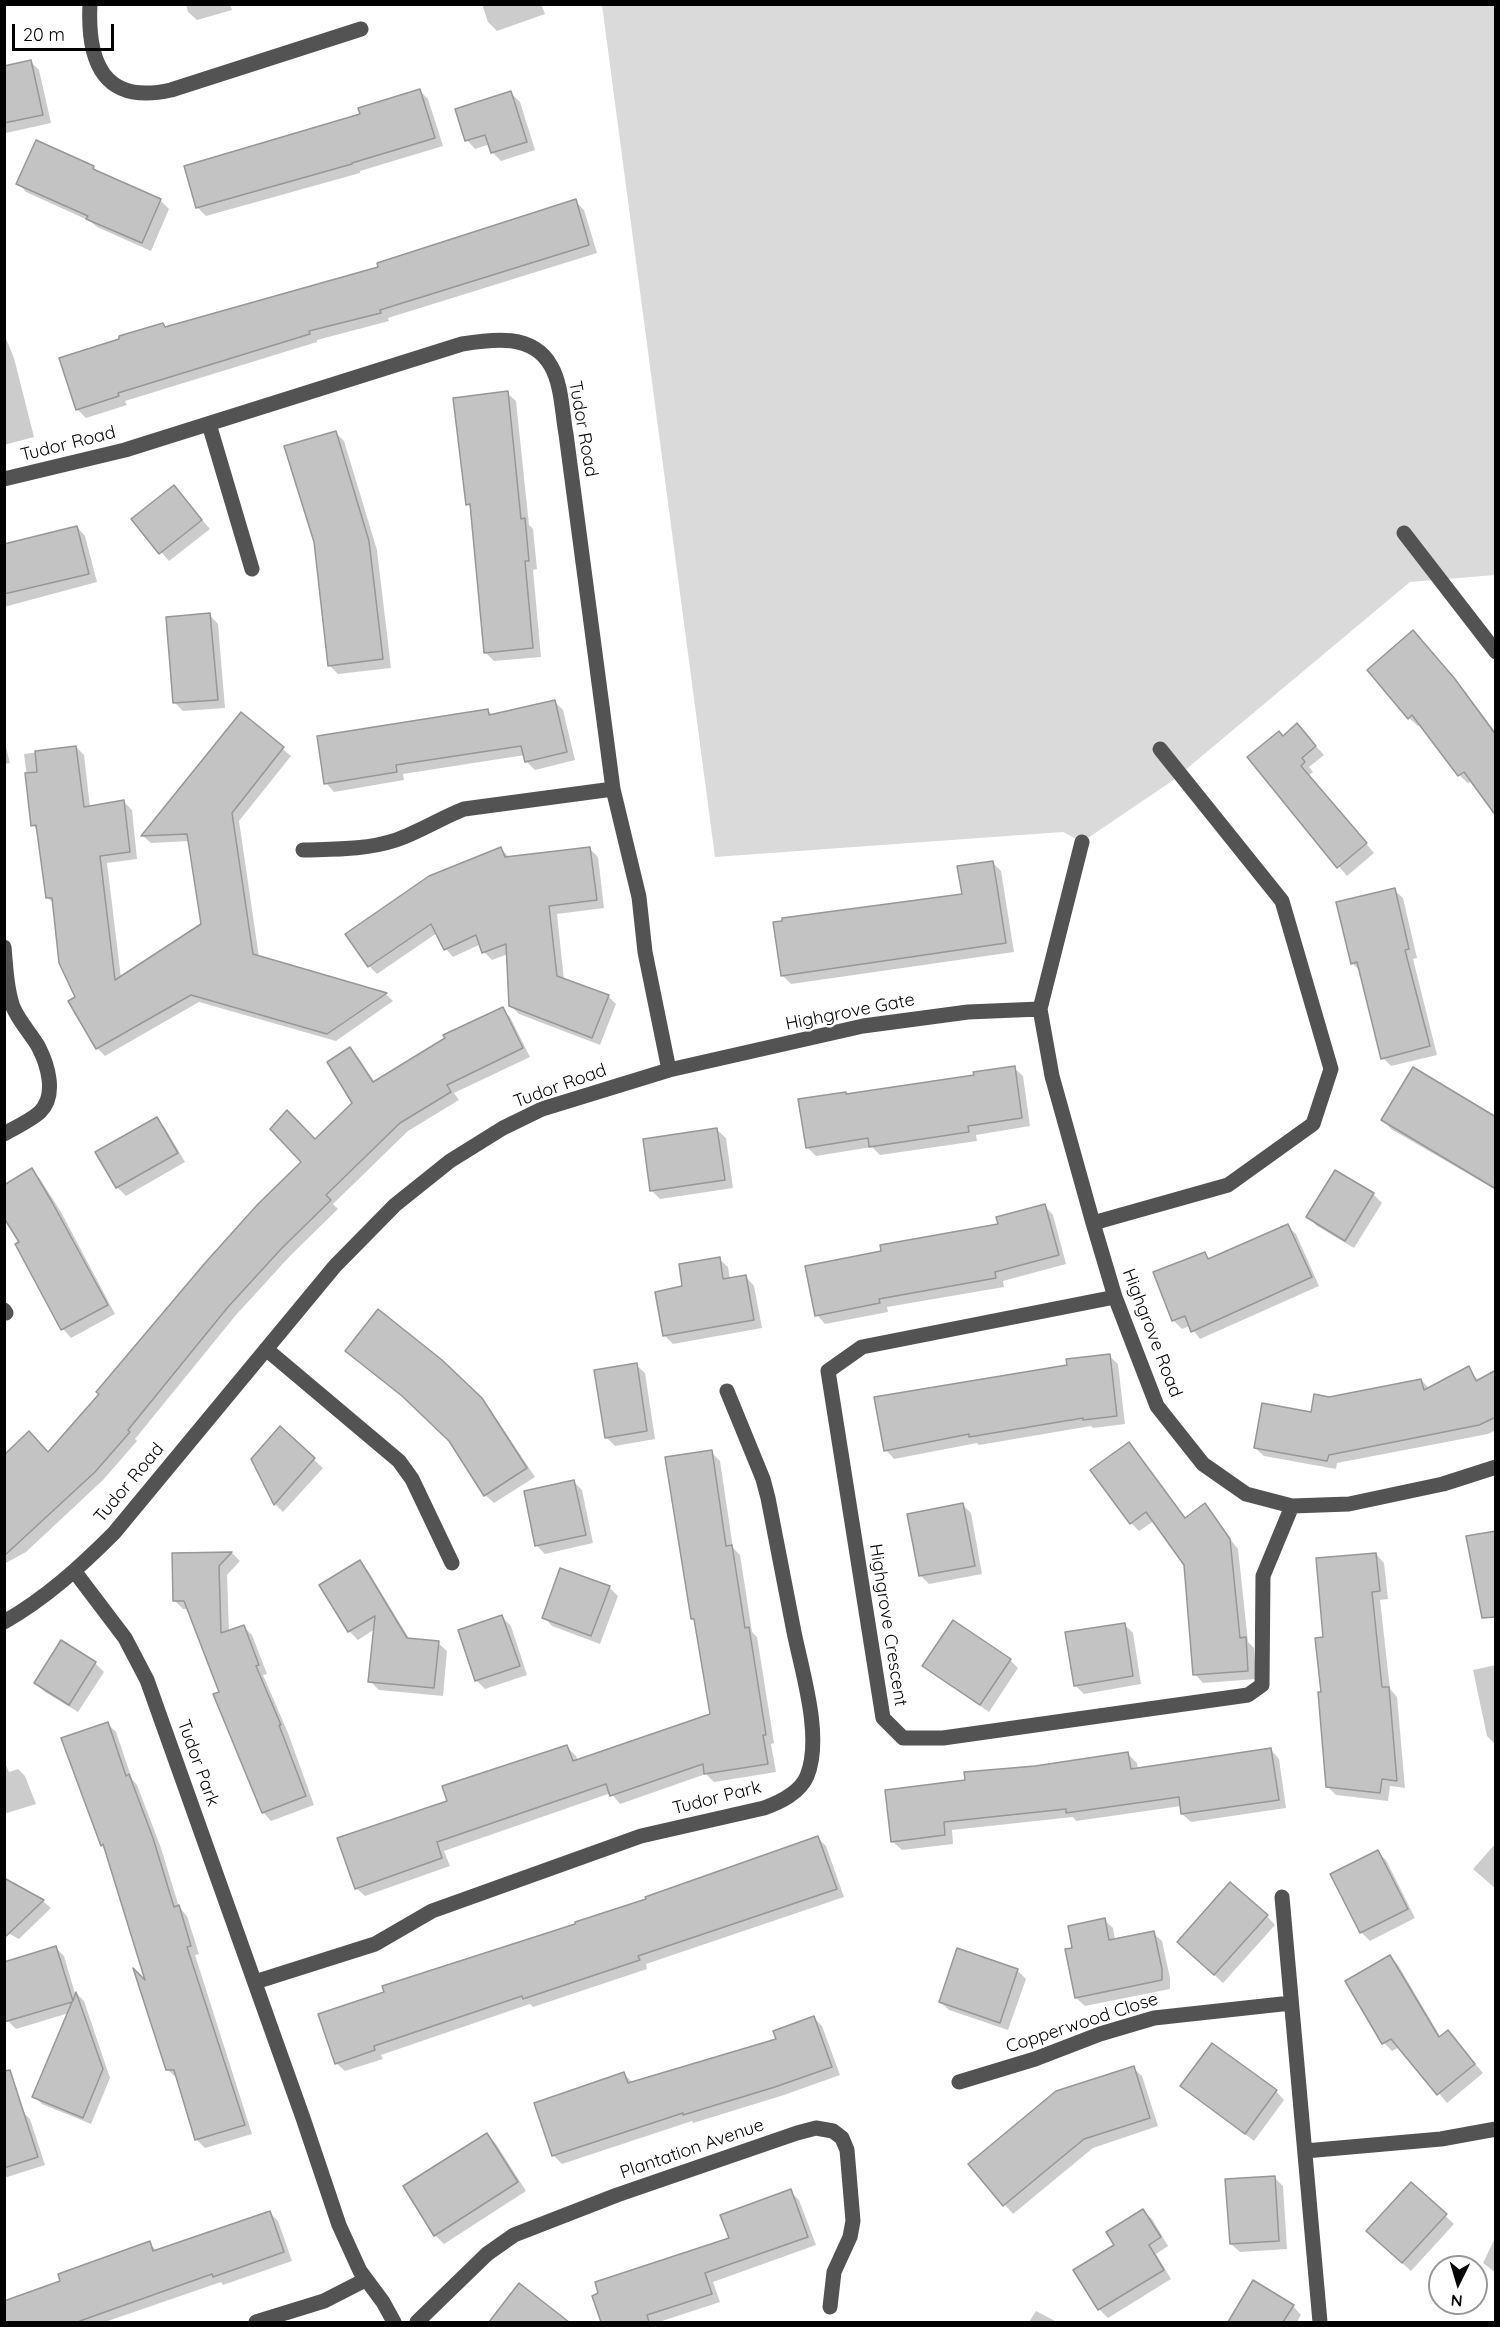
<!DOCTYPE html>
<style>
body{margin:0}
#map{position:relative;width:1500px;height:2327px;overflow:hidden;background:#fff;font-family:Quicksand,sans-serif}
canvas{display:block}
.frame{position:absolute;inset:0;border:6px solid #000;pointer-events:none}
.north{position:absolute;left:1428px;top:2255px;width:60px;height:60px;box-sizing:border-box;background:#fff;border:2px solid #999;border-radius:50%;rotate:185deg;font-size:16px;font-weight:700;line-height:24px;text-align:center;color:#000}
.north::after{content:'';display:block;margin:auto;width:21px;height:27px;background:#000;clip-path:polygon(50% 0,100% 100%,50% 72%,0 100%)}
.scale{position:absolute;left:12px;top:24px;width:102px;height:27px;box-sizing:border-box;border:3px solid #000;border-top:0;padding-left:8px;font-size:18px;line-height:21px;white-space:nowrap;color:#000;-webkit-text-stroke:4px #fff;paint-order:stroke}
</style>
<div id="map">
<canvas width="1500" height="2327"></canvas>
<div class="frame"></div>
<div class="north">N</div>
<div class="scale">20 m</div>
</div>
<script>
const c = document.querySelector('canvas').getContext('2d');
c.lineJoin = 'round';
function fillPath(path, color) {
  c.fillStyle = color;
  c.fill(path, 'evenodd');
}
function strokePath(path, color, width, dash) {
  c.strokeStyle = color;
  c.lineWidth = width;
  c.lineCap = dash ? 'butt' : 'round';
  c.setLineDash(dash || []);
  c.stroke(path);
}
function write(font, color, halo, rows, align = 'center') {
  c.font = font + ' Quicksand,sans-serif';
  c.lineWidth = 5;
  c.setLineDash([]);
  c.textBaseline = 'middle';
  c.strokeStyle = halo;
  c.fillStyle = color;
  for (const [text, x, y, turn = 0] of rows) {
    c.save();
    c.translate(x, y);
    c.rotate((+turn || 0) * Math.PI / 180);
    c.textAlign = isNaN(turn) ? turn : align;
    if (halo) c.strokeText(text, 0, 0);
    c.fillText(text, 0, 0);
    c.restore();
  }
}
fillPath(new Path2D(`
 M602,5H1495V575L1410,582L1172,781L1082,842L1063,832L715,857Z`), '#dadada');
fillPath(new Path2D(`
 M186,4H230L232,10L197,20L188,12Z
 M482,4H541L545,14L497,31L488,22Z
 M30,61L39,70L51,123L6,133L4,67Z
 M420,91L428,99L443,146L360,171V173L206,216L197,207L362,115Z
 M511,93L520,102L535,150L501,161L492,152L490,144L475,149L467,140Z
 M93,167L100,174L160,200L169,209L151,251L97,227L90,221L26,192L18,183Z
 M575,201L584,210L597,253L388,318L389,321L317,340V342L125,401L127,405L86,418L77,409L163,325L167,328L380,268Z
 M4,334L14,358L34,437L4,445Z
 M507,393L516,401L529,525L533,529L537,569L533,570L541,657L494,661L485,652L472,508L468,504Z
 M336,433L344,441L377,550L391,668L338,674L329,665Z
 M174,487L210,529L169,561L133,519Z
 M77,527L85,536L97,582L4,607V544Z
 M210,615L218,624L225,708L183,711L175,703Z
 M1422,641L1463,689L1496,733V814L1472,781L1468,783L1459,775L1420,724L1418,726L1409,718Z
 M554,701L563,710L575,760L535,770L526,761L525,755L403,774L404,780L334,792L326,783L488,710L493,716Z
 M241,714L291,756L239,821L259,957L386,994L393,1001L336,1041L199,1002L105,1056L97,1048L77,998L54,904L48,898L38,831L33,825L24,754L76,747L84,755L90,807L124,802L132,810L137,859L107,863L121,978L202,925L190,841L151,843L143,836Z
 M1305,734L1324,755L1309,767L1313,772L1309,775L1374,853L1347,876L1249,757L1283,737Z
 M4,740L10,763L4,764Z
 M501,849L509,857L590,849L598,857L604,908L557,914L564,980L608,996L616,1004L600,1045L519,1014L511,1006L508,954L492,960L484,952L481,944L453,957L446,949L437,933L377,974L369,966Z
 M993,863L1001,871L1014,952L791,984L782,975L963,895Z
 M1394,890L1403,898L1417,958L1413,959L1437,1055L1391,1066L1383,1058L1360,971L1352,963Z
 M502,1009L510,1017L530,1057L454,1093L459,1100L408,1131L333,1204L338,1209L290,1256L236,1315L135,1439L137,1441L103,1480L26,1552L4,1564V1457L49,1454L303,1162L315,1140L354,1103L350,1049L358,1057L375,1083Z
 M1014,1068L1023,1076L1030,1126L976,1135L977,1141L880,1155L872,1147L816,1156L807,1147L848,1096L975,1076Z
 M157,1119L165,1128L185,1162L126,1196L117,1187Z
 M1496,1119V1190L1391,1129L1383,1120Z
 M717,1130L726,1138L733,1188L660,1199L651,1190Z
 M32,1170L40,1179L61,1212L115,1314L71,1338L63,1329L21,1242Z
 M1373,1194L1382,1203L1354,1248L1317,1226L1308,1217Z
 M1045,1206L1053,1215L1066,1264L1003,1281L1004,1287L887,1307L888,1312L825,1324L817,1315L1000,1225Z
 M1287,1226L1296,1234L1319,1286L1200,1339L1190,1326L1182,1329L1173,1320L1205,1254L1210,1259Z
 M719,1259L728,1267L730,1280L746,1277L754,1286L762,1328L673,1344L664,1335L684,1288Z
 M347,1351L441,1361L490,1409L535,1477L494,1503L485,1495L450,1441L412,1404Z
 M1109,1356L1118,1364L1125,1424L1093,1428L1091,1426L979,1445L977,1443L894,1459L886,1450L1068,1367Z
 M636,1365L645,1373L655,1439L615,1446L606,1437Z
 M1468,1368L1479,1381L1496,1372V1430L1488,1434L1337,1463L1336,1469L1264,1456L1255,1448L1312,1414L1330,1398L1421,1380L1429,1388Z
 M280,1429L323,1468L283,1512L275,1504L253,1459Z
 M1129,1444L1186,1519L1204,1505L1238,1549L1248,1642L1254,1648L1256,1679L1203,1683L1195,1674L1185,1564L1154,1521L1139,1531L1131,1523Z
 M711,1452L720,1461L733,1548L740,1555L752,1632L757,1637L774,1743L771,1744L776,1772L714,1782L706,1774L620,1804L611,1793L444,1851L450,1866L365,1896L356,1888L449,1802L567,1747L576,1756L578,1761L712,1715L696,1622L693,1618Z
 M574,1482L582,1490L593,1543L545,1554L536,1545Z
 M962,1504L971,1513L982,1574L929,1584L920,1575Z
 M232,1553L240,1561L227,1575L229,1632L243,1626L252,1635L267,1674L263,1675L288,1733L314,1805L271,1821L263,1812L189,1609H183L175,1601L174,1555Z
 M1376,1554L1384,1563L1388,1599L1380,1600L1390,1689L1397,1697L1405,1788L1390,1786L1388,1801L1336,1795L1327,1786L1322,1694Z
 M360,1562L368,1571L410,1640L438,1643L447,1651L443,1696L379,1690L370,1681L375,1629L358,1640L349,1631Z
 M609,1587L618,1596L600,1644L552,1626L544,1617Z
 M502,1617L511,1626L527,1675L485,1689L476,1680Z
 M1124,1624L1133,1633L1141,1684L1084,1694L1075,1685Z
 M61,1642L95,1663L104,1672L78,1712L45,1692L36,1683Z
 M1010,1660L1018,1668L989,1712L933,1674L924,1666Z
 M1496,1665V1745L1487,1736L1473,1670Z
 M108,1724L116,1732L132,1779L137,1785L161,1848L179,1907L187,1916L199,1954L195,1955L252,2134L205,2148L196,2139L177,2078L168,2070L148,1985L107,1850L102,1845L63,1739Z
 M1271,1750L1279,1759L1286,1808L1191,1822L1182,1814L1181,1806L1076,1821L1073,1817L952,1830L953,1844L902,1850L893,1842L966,1781L1035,1767L1128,1754L1137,1763L1138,1769Z
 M4,1761L9,1772L18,1769L25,1776L36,1804L4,1814Z
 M818,1838L826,1846L844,1897L646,1964L647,1969L533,2007L530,2004L381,2055L383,2059L345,2071L336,2063L577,1925Z
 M1496,1843V1889L1473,1869Z
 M1377,1852L1386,1860L1415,1918L1370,1941L1361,1932Z
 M4,1880L43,1901L51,1908L19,1939L4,1931Z
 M1267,1916L1275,1925L1223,1983L1187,1950Z
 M1104,1920L1113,1928L1115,1940L1153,1933L1162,1941L1170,1978V1989L1085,2006L1076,1998L1074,1949Z
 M56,1948L64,1956L76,1997L77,1994L84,2001L110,2078L91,2124L42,2104L34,2096L69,2013L16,2029L8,2021L4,2009Z
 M1389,1957L1398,1965L1441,2038L1456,2041L1483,2073L1447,2103L1400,2047L1392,2051L1384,2043Z
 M1017,1970L1026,1979L1008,2030L949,2010L940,2002Z
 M813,2017L822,2026L840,2075L784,2095L693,2123L692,2121L562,2164L554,2156L536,2104L624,2074L633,2083L778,2040Z
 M1133,2068L1142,2076L1158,2126L1093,2148L1013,2214L970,2164Z
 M1182,2086L1276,2091L1284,2100L1254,2141Z
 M22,2111L30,2119L45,2165L4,2178V2117Z
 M487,2135L496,2144L526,2191L444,2244L435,2235Z
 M1274,2177L1283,2186L1287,2249L1240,2252L1231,2244Z
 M1412,2184L1454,2224L1411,2271L1377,2240Z
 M790,2191L799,2200L816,2245L713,2282L720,2302L659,2322H602L596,2304L731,2239Z
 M1143,2211L1152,2219L1168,2246L1156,2254L1171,2279L1108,2318L1099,2309L1116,2245Z
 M269,2212L278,2221L292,2261L223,2285L221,2282L105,2322H4V2302L62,2282L149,2243L157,2251Z
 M1496,2236V2273L1483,2263Z
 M1254,2282L1293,2306L1301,2315L1297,2322H1229Z
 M519,2286L562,2319L566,2322H491Z
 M1036,2311L1057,2322H1029Z`), '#0003');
const building = new Path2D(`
 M31,60L43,115L4,123V66Z
 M420,89L435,138L352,163V164L196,208L184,166L360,114L358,108Z
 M511,91L527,142L491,153L485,135L465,141L455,109Z
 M36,140L94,166L93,169L161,199L142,243L86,219L88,216L16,184Z
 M576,199L589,245L380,310L381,313L309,331L310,334L118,393L119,396L76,410L59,358L119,339V336L163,323L165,327L378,267L377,263Z
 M508,391L521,519L525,518L529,561H525L533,648L484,653L470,504L466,505L453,398Z
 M336,431L369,541L383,659L328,666L314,542L284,446Z
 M174,485L202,520L159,554L131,519Z
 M77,526L89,574L4,594V544Z
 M210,613L218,700L173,703L166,617Z
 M1413,630L1455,679L1496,735V816L1464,772L1458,776L1412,715L1408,719L1367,670Z
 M555,700L567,752L525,762L521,746L396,765L397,772L324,784L317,736L488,709L489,715Z
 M241,712L284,747L232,813L253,954L387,993L327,1034L191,995L96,1049L68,1001L75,997L59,963L52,898H46L36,825L31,826L25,773L37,772L35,751L76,746L84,807L124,800L130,852L100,856L115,980L201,924L187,834L141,836Z
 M1297,723L1316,746L1302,758L1305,762L1301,766L1367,843L1337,868L1247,757L1279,731L1283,736Z
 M501,847L505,857L590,847L597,900L549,906L557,976L609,995L592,1038L509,1006L506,944L482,953L476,935L444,950L431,924L368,967L345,934L429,876Z
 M993,861L1006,943L781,976L773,922L782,921V918L962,894L957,866Z
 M1395,888L1409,949L1405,950L1430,1046L1381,1059L1357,962L1351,964L1336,902Z
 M503,1007L523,1048L447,1085L451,1092L400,1123L326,1195L331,1200L282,1248L228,1307L128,1430L130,1432L95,1472L4,1556V1455L29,1431L48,1452L99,1394L96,1392L205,1263L258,1204L301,1162L270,1129L287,1110L315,1139L352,1103L327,1062L350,1047L373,1082L445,1038L443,1035Z
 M1015,1066L1022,1118L968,1126L969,1132L869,1147L868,1138L806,1148L798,1099L846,1092V1094L974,1075L973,1072Z
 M1413,1067L1496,1117V1189L1381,1120Z
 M157,1117L178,1153L116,1188L95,1152Z
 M717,1128L725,1180L650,1191L643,1139Z
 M32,1168L52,1202L108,1305L61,1330L15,1244L19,1242L4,1218V1185Z
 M1335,1170L1374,1193L1345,1241L1306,1217Z
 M1045,1204L1059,1255L995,1272L996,1278L879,1299L880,1303L815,1316L805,1266L881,1251L880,1245L998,1224L996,1217Z
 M1288,1224L1312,1277L1191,1332L1185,1316L1172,1321L1153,1272L1205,1252L1208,1259Z
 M720,1257L723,1279L746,1275L754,1320L663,1336L655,1292L682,1286L679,1264Z
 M378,1309L442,1360L482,1398L527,1468L484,1496L449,1441L402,1396L345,1351Z
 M1110,1354L1117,1416L1083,1420V1418L969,1437V1434L884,1451L874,1397L1067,1365L1066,1359Z
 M637,1363L647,1431L605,1438L594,1370Z
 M1469,1366L1476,1381L1496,1370V1417L1479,1425L1329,1455L1327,1461L1254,1448L1262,1403L1311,1412L1314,1394L1329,1397L1421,1379L1424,1390Z
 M280,1426L315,1458L274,1505L251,1459Z
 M1129,1442L1185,1518L1205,1503L1230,1539L1240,1638L1246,1637L1248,1671L1193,1675L1184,1565L1146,1512L1130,1524L1090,1470Z
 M712,1450L726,1546L732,1545L745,1628L749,1627L766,1735H763L768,1764L704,1774L703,1764L610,1796L606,1784L437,1842L442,1858L355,1889L337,1838L447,1801L442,1786L567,1745L573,1761L710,1714L694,1619H691L665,1457Z
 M574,1480L586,1535L535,1546L524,1491Z
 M963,1503L975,1566L919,1576L907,1514Z
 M1496,1531V1617L1482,1618L1466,1536Z
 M232,1552L219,1566L221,1633L244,1625L259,1665L256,1666L281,1725H279L306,1796L262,1813L213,1694L219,1692L184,1601H173L172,1553Z
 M1376,1553L1380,1591L1372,1592L1382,1687H1389L1397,1781L1382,1779L1380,1793L1326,1787L1318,1692H1321L1315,1638L1323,1637L1316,1558Z
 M360,1560L407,1638L439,1641L434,1688L368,1682L375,1616L348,1632L319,1585Z
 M560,1568L610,1586L591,1636L542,1618Z
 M502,1615L520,1666L475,1681L458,1630Z
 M953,1620L1011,1659L980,1705L922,1666Z
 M1125,1623L1133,1676L1074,1686L1065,1632Z
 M61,1640L96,1662L69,1705L34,1683Z
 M108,1722L126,1776L129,1774L153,1838L174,1907L179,1905L191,1946L187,1947L245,2125L195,2140L174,2070H166L133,1968L145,1980L103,1844L101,1846L61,1738Z
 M1271,1748L1279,1800L1181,1814L1179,1797L1066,1813V1809L944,1822L945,1835L891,1842L885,1790L965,1780L964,1772L1035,1766L1128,1752L1131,1769Z
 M818,1836L837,1889L638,1956L640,1960L523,1999L522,1996L374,2046L375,2050L335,2064L318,2014L384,1992L382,1986L575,1924V1922L646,1899L645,1897Z
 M1378,1850L1408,1909L1360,1933L1330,1874Z
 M4,1878L44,1900L4,1938Z
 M1230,1882L1268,1915L1214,1975L1177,1942Z
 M1105,1918L1109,1940L1154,1931L1162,1969V1980L1075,1998L1065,1949L1072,1948L1068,1926Z
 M56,1946L73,2001L76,1992L103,2069L83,2118L32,2097L72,2002L4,2022V1962Z
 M957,1948L1018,1969L1000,2023L939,2002Z
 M1390,1955L1439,2037L1448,2030L1475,2064L1437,2095L1391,2039L1382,2044L1345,1981Z
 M814,2016L832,2067L775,2087L683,2115V2113L552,2156L534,2103L624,2072L628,2083L776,2039L773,2031Z
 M1212,2043L1277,2090L1245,2134L1180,2086Z
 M1134,2066L1150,2118L1084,2139L1003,2206L968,2164L1056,2091Z
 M10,2070L38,2157L4,2168V2071Z
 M487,2133L518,2182L434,2236L403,2186Z
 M1275,2176L1279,2241L1230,2244L1225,2179Z
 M1411,2182L1447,2214L1402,2263L1366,2231Z
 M791,2189L808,2237L705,2273L712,2294L647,2315L649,2322H601L592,2296L598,2293L595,2282L729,2238L720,2215Z
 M1143,2209L1161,2237L1149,2245L1164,2270L1098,2310L1073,2270L1114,2245L1106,2232Z
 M270,2211L284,2252L213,2277L212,2274L77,2322H4V2301L60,2281L58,2274L150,2241L153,2251Z
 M1253,2280L1294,2305L1283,2322H1228Z
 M519,2283L569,2322H489Z`);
fillPath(building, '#c3c3c3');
strokePath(building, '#979797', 1.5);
strokePath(new Path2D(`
 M90,4C87,63 104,105 171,90L361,29
 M209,424L252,569
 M4,479L125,450L462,344C492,339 533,333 551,366C562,385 562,413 566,434L613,789L639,897L645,952L669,1070
 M1404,533L1496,652
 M1082,842L1040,1009L1052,1076L1093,1223L1115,1297L1157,1406L1203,1464L1246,1494L1292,1506L1349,1504L1443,1484L1496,1467
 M303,850C334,849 366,850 396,840C419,832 441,818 464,809L613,789
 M4,947C6,967 6,988 13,1007C19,1021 30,1033 38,1046C48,1065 57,1095 40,1112C30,1121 16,1127 4,1134
 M1093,1223L1228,1185L1313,1124L1331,1069L1282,901L1160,749
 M1115,1297L862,1347L828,1371L883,1718L903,1738H943L1248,1695L1262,1685L1263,1576L1292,1506
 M4,1310L6,1313
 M266,1349L399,1461L412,1479L452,1563
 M75,1572L125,1638L147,1680L303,2118L339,2225L360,2271L383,2302L394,2322
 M4,1622C46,1598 80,1567 114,1533L335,1266L395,1205L450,1161L503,1128L542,1109L669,1070L863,1026L968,1012L1040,1009
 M1282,1897L1320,2322
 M255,1982L375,1944L432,1911L641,1836L764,1808C780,1802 800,1793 807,1776C823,1737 802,1672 794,1632C785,1587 777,1543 768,1498L763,1479L727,1391
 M959,2082L1035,2059L1100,2034L1154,2018L1291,2003
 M1305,2151L1441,2139L1496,2129
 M256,2322L324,2301L365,2280
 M417,2322L487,2254L514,2235L617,2195L797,2133L816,2128L833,2131L842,2138L847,2150L853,2221L850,2237L834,2272L830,2307`), '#535353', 15);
write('18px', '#000', '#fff', [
 ["Tudor Road",583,429,80],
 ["Tudor Road",68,444,-14],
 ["Highgrove Gate",850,1012,-11],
 ["Tudor Road",560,1086,-20],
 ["Highgrove Road",1152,1333,69],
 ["Tudor Road",129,1483,-50],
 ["Highgrove Crescent",888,1625,81],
 ["Tudor Park",198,1763,70],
 ["Tudor Park",717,1798,-14],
 ["Copperwood Close",1082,2023,-18],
 ["Plantation Avenue",692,2149,-19]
]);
</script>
